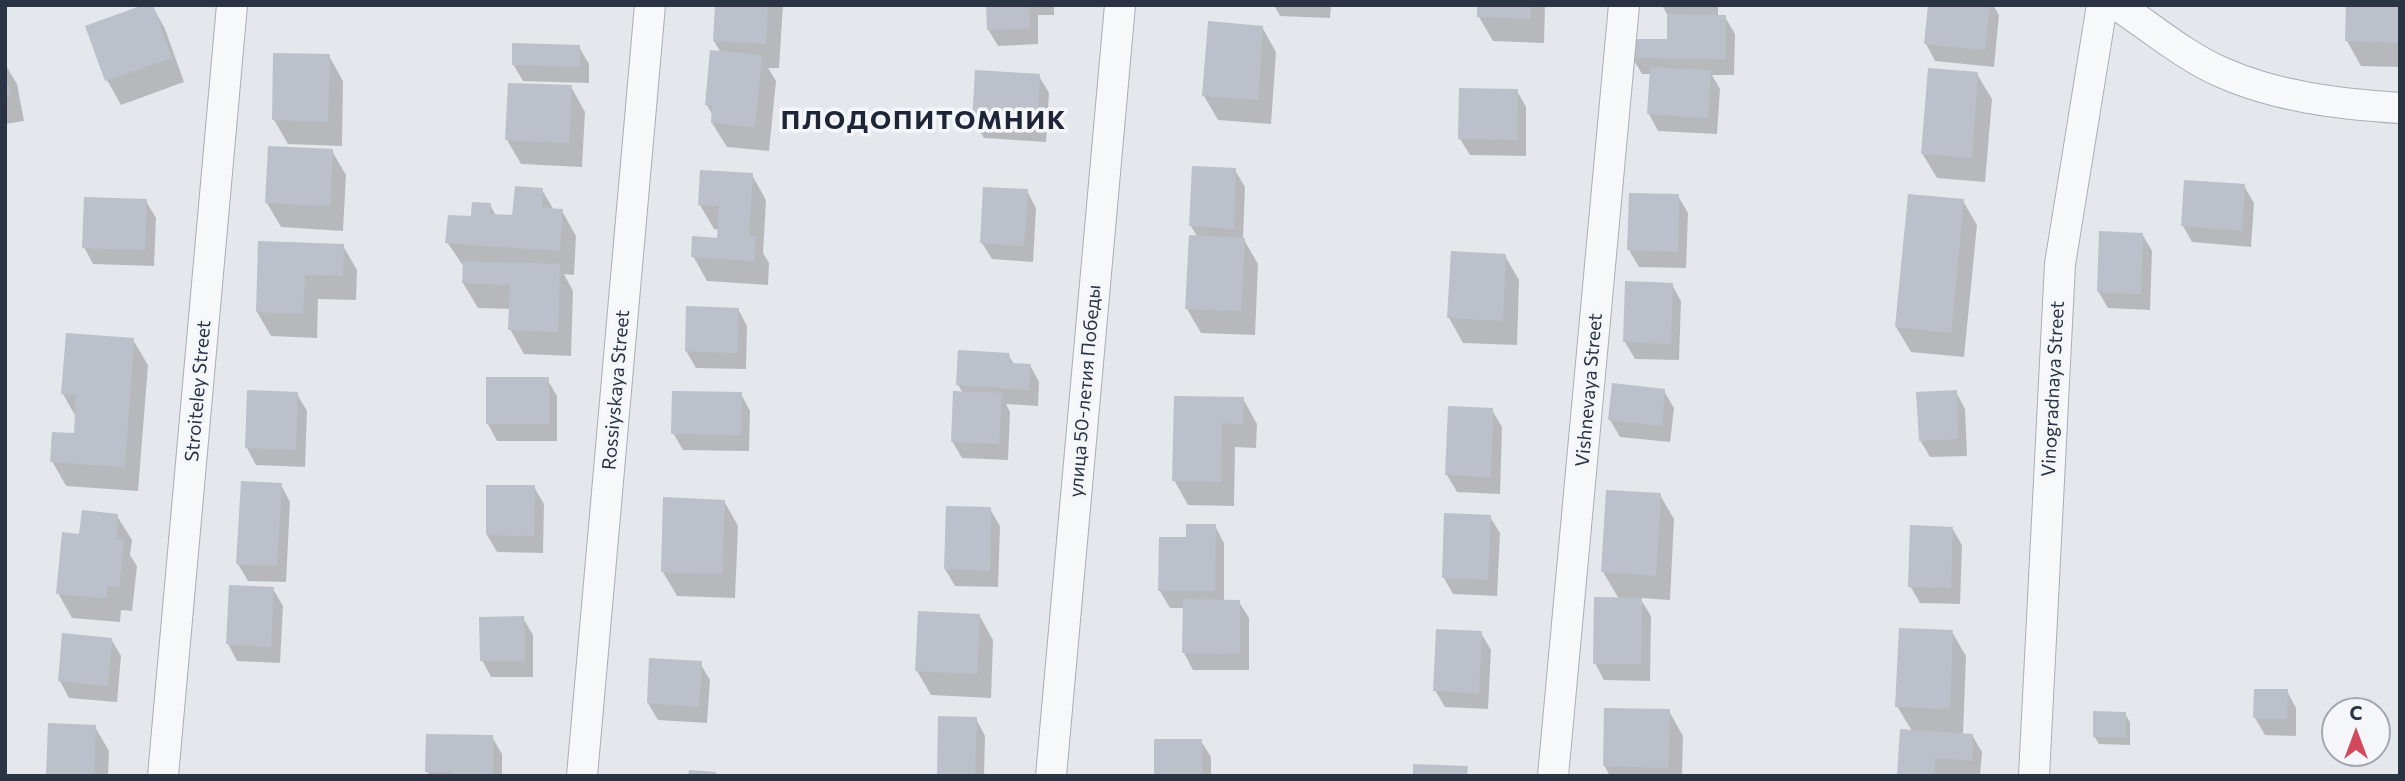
<!DOCTYPE html>
<meta charset="utf-8">
<style>
body{margin:0}
#map{position:relative;width:2405px;height:781px;overflow:hidden;background:#e4e7ec;font-family:Commissioner,sans-serif}
canvas{display:block}
.frame{position:absolute;inset:0;border:7px solid #2b3445;pointer-events:none}
.north{position:absolute;left:2321px;top:697px;width:70px;height:70px;box-sizing:border-box;background:#f4f6f9;border:2px solid #a4a8b1;border-radius:50%;rotate:0deg;font-size:19px;font-weight:700;line-height:28px;text-align:center;color:#2b3445}
.north::after{content:'';display:block;margin:auto;width:24px;height:32px;background:#d1495b;clip-path:polygon(50% 0,100% 100%,50% 72%,0 100%)}
</style>
<div id="map">
<canvas width="2405" height="781"></canvas>
<div class="frame"></div>
<div class="north">С</div>
</div>
<script>
const c = document.querySelector('canvas').getContext('2d');
c.lineJoin = 'round';
function fillPath(path, color) {
  c.fillStyle = color;
  c.fill(path, 'evenodd');
}
function strokePath(path, color, width, dash) {
  c.strokeStyle = color;
  c.lineWidth = width;
  c.lineCap = dash ? 'butt' : 'round';
  c.setLineDash(dash || []);
  c.stroke(path);
}
function write(font, color, halo, rows, align = 'center') {
  c.font = font + ' Commissioner,sans-serif';
  c.lineWidth = 7;
  c.setLineDash([]);
  c.textBaseline = 'middle';
  c.strokeStyle = halo;
  c.fillStyle = color;
  for (const [text, x, y, turn = 0] of rows) {
    c.save();
    c.translate(x, y);
    c.rotate((+turn || 0) * Math.PI / 180);
    c.textAlign = isNaN(turn) ? turn : align;
    if (halo) c.strokeText(text, 0, 0);
    c.fillText(text, 0, 0);
    c.restore();
  }
}
fillPath(new Path2D(`
 M152,5L165,29L184,82L121,105L107,80L87,27Z
 M716,5H783L779,68H768L776,81L769,151L727,147L712,123L713,116L707,105L721,53L714,41Z
 M988,5H1054V15H1038V44L998,46L988,29Z
 M1274,5H1331L1330,18L1280,16Z
 M1479,5H1545L1544,43L1493,41L1479,17Z
 M1662,5H1718V17H1725L1735,34L1734,75H1712L1720,89L1717,134L1658,131L1649,114L1651,74H1642L1632,57L1669,41V18Z
 M1930,5H1993L1999,15L1994,67L1935,61L1926,44Z
 M2400,5V67L2361,66L2347,41Z
 M1262,27L1276,52L1271,124L1218,120L1204,96Z
 M579,47L589,64V83L523,81L513,64Z
 M329,56L343,81L342,146L288,144L274,120Z
 M5,64L17,84L24,121L5,124Z
 M1977,74L1992,99L1985,182L1937,178L1922,153Z
 M1039,76L1049,93L1046,142L984,138L974,121Z
 M571,87L585,112L582,167L521,164L507,140Z
 M1517,91L1526,107V156L1470,155L1460,139Z
 M332,151L346,175L343,231L281,227L267,203Z
 M1235,170L1245,187L1243,238L1258,264L1255,335L1201,333L1187,309L1198,238L1191,226Z
 M752,175L766,200L763,253L769,263L768,285L707,281L693,256L719,240V230L714,229L700,205Z
 M2244,186L2254,203L2251,247L2192,242L2183,226Z
 M542,190L554,210L562,211L576,236L574,275L564,274L573,291L571,356L524,354L510,329L511,309L478,308L463,283L464,267L447,242L490,205L496,216L514,217Z
 M1027,191L1036,208L1033,262L992,259L982,243Z
 M1678,196L1688,213L1686,268L1639,267L1629,250Z
 M146,201L156,218L154,266L93,264L84,247Z
 M1963,201L1977,225L1964,357L1911,352L1896,327Z
 M2142,234L2152,251L2150,310L2108,308L2098,291Z
 M259,243L343,246L357,270L356,300L318,299L317,338L271,336L257,312Z
 M1505,256L1519,280L1517,345L1463,343L1449,318Z
 M1672,285L1681,301L1679,360L1635,359L1625,342Z
 M738,309L747,326L746,369L696,368L686,351Z
 M133,340L148,365L138,491L66,486L52,461L75,435L76,417L63,394Z
 M1008,354L1014,364L1030,365L1039,382L1038,406L1006,404L1010,412L1008,460L962,458L952,441L963,393L958,385Z
 M547,379L557,396V441H497L488,424Z
 M1664,391L1674,408L1670,442L1620,437L1610,420Z
 M1956,392L1965,409L1967,456L1930,457L1920,440Z
 M297,394L307,411L305,467L256,465L247,448Z
 M741,394L750,411L749,451L683,450L673,433Z
 M1175,398L1243,399L1257,424L1256,448L1235,447L1234,506L1188,505L1174,480Z
 M1492,410L1502,427L1500,494L1457,492L1447,475Z
 M281,485L290,502L286,582L248,581L238,564Z
 M534,487L544,504L543,553L497,552L487,535Z
 M1660,495L1674,519L1670,600L1640,598L1651,616L1650,681L1604,680L1595,663L1619,599L1603,572Z
 M724,501L738,526L735,598L677,596L663,572Z
 M990,509L1000,526L998,587L955,586L945,569Z
 M117,516L132,540L130,555L137,566L132,611L121,610L120,622L72,618L58,593L81,536Z
 M1490,517L1500,533L1497,596L1453,594L1444,578Z
 M1215,526L1224,543V601L1239,602L1249,618V670H1193L1184,653V608H1170L1160,591L1188,538Z
 M1952,528L1962,545L1960,604L1920,603L1910,586Z
 M273,589L283,606L280,663L237,661L228,644Z
 M979,615L993,640L991,698L931,695L917,671Z
 M523,618L533,635V677H491L482,660Z
 M1952,632L1966,656L1963,735H1972L1982,752L1980,776H1898L1912,731L1897,706Z
 M1481,633L1491,650L1488,709L1445,707L1435,690Z
 M111,639L121,656L117,702L69,698L60,681Z
 M700,663L710,680L707,723L658,720L648,703Z
 M2287,691L2296,708V736L2265,735L2255,718Z
 M1669,711L1683,736L1682,776H1610L1604,765Z
 M2125,714L2130,722V745L2099,744L2094,736Z
 M976,719L985,736L984,776H938Z
 M95,727L109,751L108,776H48Z
 M492,737L502,754V776H430L427,771Z
 M1201,741L1211,757V776H1156Z`), '#0003');
fillPath(new Path2D(`
 M143,5H153L172,58L105,81L85,26Z
 M715,5H768L766,44L713,41Z
 M986,5H1029L1030,28L987,30Z
 M1477,5H1531V19L1477,17Z
 M1928,5H1990L1985,50L1924,44Z
 M2346,5H2400V43L2345,41Z
 M1667,14L1726,15V59L1631,58V39H1667Z
 M1208,21L1263,26L1258,100L1202,96Z
 M512,43L580,45V67L512,65Z
 M710,50L762,55L755,127L711,123L712,106L705,105Z
 M273,53L330,54L328,122L272,120Z
 M1650,67L1711,70L1708,118L1647,114Z
 M1928,68L1978,72L1972,158L1921,154Z
 M975,70L1040,74L1037,125L972,122Z
 M5,74L11,96L5,97Z
 M508,83L572,85L569,143L505,140Z
 M1459,88L1518,89L1517,140L1458,139Z
 M268,146L333,149L330,206L265,203Z
 M1192,166L1236,168L1234,229L1189,226Z
 M700,170L753,173L749,236L756,237L754,261L691,257L692,236L717,238L719,206L698,205Z
 M2184,180L2245,184L2242,231L2181,226Z
 M515,186L543,188L542,208L563,209L560,251L445,243L448,215L471,216L472,202L491,203L490,214L512,215Z
 M983,187L1028,189L1024,246L980,243Z
 M1629,193L1679,194L1678,252L1627,250Z
 M1908,194L1964,199L1951,333L1895,327Z
 M84,197L147,199L145,250L82,248Z
 M2099,231L2143,233L2141,294L2097,292Z
 M1189,235L1245,238L1241,311L1185,309Z
 M258,241L344,244L343,276L305,275L303,314L256,312Z
 M1451,251L1506,254L1503,321L1447,318Z
 M463,261L560,264L558,332L508,330L510,285L462,283Z
 M1625,281L1673,283L1671,344L1623,342Z
 M686,306L739,308L737,353L685,351Z
 M66,333L134,338L125,467L50,462L52,432L74,433L76,395L61,394Z
 M958,350L1009,353L1011,363L1031,364L1029,390L956,385Z
 M486,377H549V424H486Z
 M1612,383L1665,389L1662,426L1608,420Z
 M247,390L298,392L296,450L245,448Z
 M1957,390L1958,439L1919,441L1916,392Z
 M672,391L742,392L741,435L671,434Z
 M953,391L1002,393L999,444L951,442Z
 M1174,396L1244,397L1243,424L1222,423L1221,482L1172,481Z
 M1448,406L1493,408L1491,477L1445,475Z
 M241,481L282,483L277,566L236,564Z
 M486,485H535L534,536L486,535Z
 M1606,490L1661,493L1656,576L1601,572Z
 M663,497L725,500L722,574L661,572Z
 M946,506L991,507L990,571L944,569Z
 M82,510L118,514L116,539L124,540L119,587L108,586L106,598L56,594L62,532L79,534Z
 M1444,513L1491,515L1488,580L1442,578Z
 M1186,524H1216L1215,591H1158L1159,537H1186Z
 M1910,525L1953,527L1951,588L1908,587Z
 M229,585L274,587L271,647L226,644Z
 M1594,597L1642,598L1641,664H1593Z
 M1183,599L1240,600V654L1182,653Z
 M918,611L980,614L977,674L915,671Z
 M524,616L525,661H480L479,617Z
 M1899,628L1953,630L1950,709L1895,707Z
 M1436,629L1482,631L1479,693L1433,691Z
 M62,633L112,638L108,686L58,681Z
 M649,658L702,661L699,707L647,703Z
 M2254,689H2288L2287,719L2253,718Z
 M1604,708L1670,709L1668,768L1603,766Z
 M2093,711L2126,712V737H2093Z
 M938,716L977,717L975,776H937Z
 M48,723L96,725L94,776H46Z
 M1900,729L1973,734L1972,761L1935,758L1934,776H1897Z
 M426,734L493,735V774L451,776V772H425Z
 M1154,739H1202V776H1154Z
 M1413,764L1468,766L1467,776H1413Z
 M689,770L716,772V776H688Z`), '#bbc0ca');
const street = new Path2D(`
 M2117,5C2149,26 2186,57 2221,72C2277,97 2339,104 2400,108
 M163,776L232,5
 M582,776L650,5
 M1051,776L1120,5
 M1553,776L1624,5
 M2034,776L2060,264L2102,5`);
strokePath(street, '#a9aeb7', 32);
strokePath(street, '#f7f8fa', 30);
write('19px', '#2b3445', '#f4f6f9', [
 ["Vinogradnaya Street",2053,389,-87],
 ["Rossiyskaya Street",616,390,-85],
 ["Vishnevaya Street",1589,390,-85],
 ["Stroiteley Street",198,391,-85],
 ["улица 50-летия Победы",1085,391,-85]
]);
c.letterSpacing = '2px';
write('bold 26px', '#1d2536', '#f4f6f9', [
 ["ПЛОДОПИТОМНИК",924,120]
]);
c.letterSpacing = '0px';
</script>
